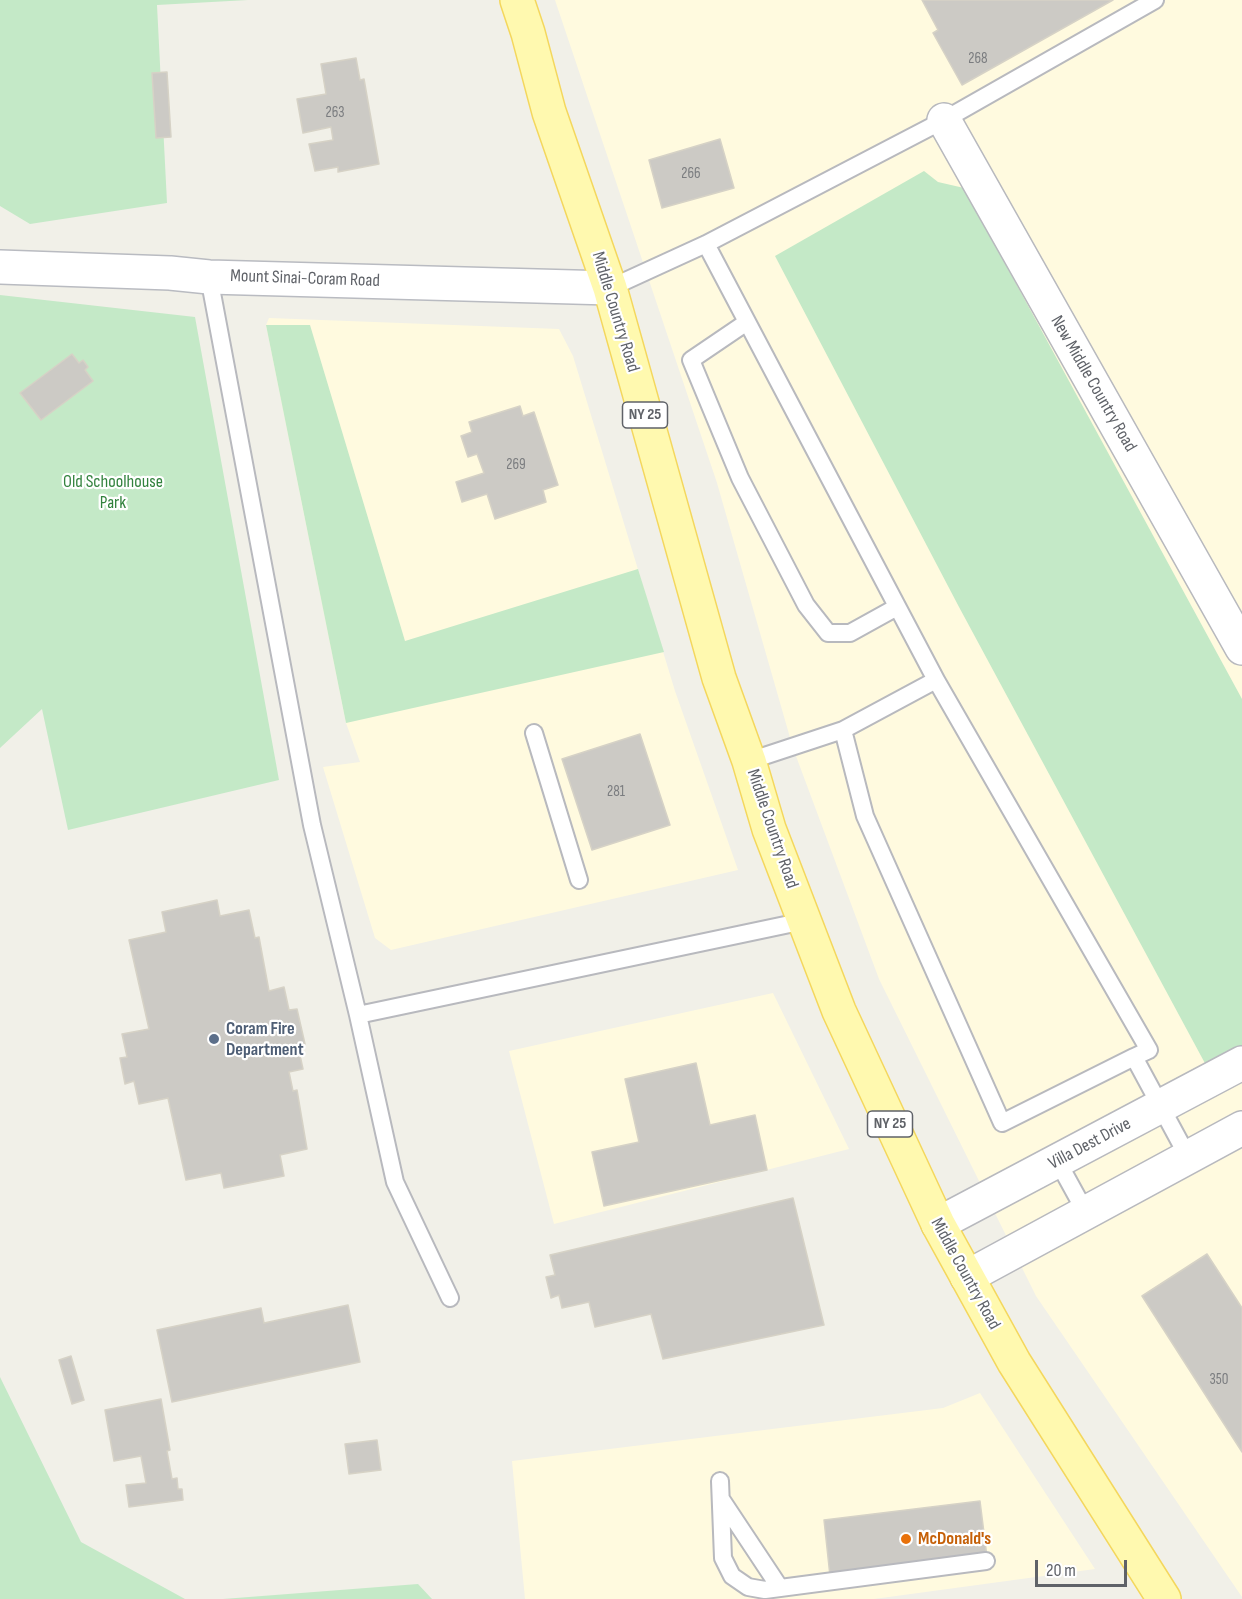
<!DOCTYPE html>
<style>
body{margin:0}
#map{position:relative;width:1242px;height:1599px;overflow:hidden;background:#f1f0e8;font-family:"Sofia Sans Condensed",sans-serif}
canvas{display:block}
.scale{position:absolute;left:1035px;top:1560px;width:92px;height:27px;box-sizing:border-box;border:3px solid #5f6268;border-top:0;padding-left:8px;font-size:18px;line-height:21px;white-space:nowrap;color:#5f6268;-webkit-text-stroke:4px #fff;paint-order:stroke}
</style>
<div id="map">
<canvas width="1242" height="1599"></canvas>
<div class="scale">20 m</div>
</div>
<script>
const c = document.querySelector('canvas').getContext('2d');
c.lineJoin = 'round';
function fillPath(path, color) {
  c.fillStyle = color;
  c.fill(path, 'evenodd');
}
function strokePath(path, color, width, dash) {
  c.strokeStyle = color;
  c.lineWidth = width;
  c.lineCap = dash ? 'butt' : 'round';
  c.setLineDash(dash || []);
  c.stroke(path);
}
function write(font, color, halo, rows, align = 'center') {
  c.font = font + ' "Sofia Sans Condensed",sans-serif';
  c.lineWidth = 4.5;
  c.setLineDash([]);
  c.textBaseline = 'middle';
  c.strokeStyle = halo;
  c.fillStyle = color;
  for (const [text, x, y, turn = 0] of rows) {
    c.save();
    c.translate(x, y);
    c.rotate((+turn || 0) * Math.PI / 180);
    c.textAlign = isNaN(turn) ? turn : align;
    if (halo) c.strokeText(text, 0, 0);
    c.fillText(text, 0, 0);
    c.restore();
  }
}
fillPath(new Path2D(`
 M555,0H1242V1597L1036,1296L879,979L793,748L717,483Z
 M269,318L559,329L573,356L675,691L738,870L391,950L375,938L323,767L360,762L346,723L266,325Z
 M773,993L849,1149L554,1224L509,1051Z
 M980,1393L1095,1569L874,1599H525L512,1461L943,1408Z`), '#fffadf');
fillPath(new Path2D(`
 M0,0H248L157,5L167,203L30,224L0,206Z
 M924,171L938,182L964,188L1242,699V1048L1207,1067L959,607L775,256Z
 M0,295L195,317L279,780L68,830L42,709L0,748Z
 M266,325H310L405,641L638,569L664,652L346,723Z
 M0,1377L81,1542L185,1599H0Z
 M418,1584L432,1599H223Z`), '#c4e9c7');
const building = new Path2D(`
 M922,0H1113L962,85L933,33L938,30Z
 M356,58L360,80L364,79L379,164L338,172V167L315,171L309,144L333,140L331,127L303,133L297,99L326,94L321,64Z
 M167,72L171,137L156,138L152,73Z
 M720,139L734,188L662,208L649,160Z
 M72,354L79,363L83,360L88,367L85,370L93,381L41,420L20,393Z
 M520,406L523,416L534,412L558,485L543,490L546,502L495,519L487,494L462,502L456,482L484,473L477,454L468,457L461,436L472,432L469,422Z
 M640,734L670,825L592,850L562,759Z
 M217,900L220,916L249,910L255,938L259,937L269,991L284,987L289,1010L297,1009L305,1044L298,1046L303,1069L289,1072L293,1091L297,1090L307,1149L280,1155L284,1176L224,1188L221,1173L186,1180L168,1098L139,1104L134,1081L125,1084L120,1058L127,1057L122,1034L149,1029L129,940L166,932L162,912Z
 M696,1063L710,1125L755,1115L767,1170L604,1206L592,1152L639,1142L625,1079Z
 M793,1198L824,1325L663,1359L651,1314L595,1327L589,1302L562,1308L559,1295L551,1298L546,1277L555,1275L550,1255Z
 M1207,1254L1242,1308V1452L1142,1296Z
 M348,1305L360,1362L172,1402L157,1330L261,1308L264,1323Z
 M71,1356L84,1400L72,1404L59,1360Z
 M161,1399L170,1450L167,1451L172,1479L177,1478L178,1489H182L183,1500L129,1507L126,1485L146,1483L141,1456L114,1461L105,1410Z
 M377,1440L381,1470L349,1474L345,1444Z
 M980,1501L987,1557L830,1576L824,1520Z`);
fillPath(building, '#cccac5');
strokePath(building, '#d6d2c6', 1.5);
const service = new Path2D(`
 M706,244L936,680
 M209,277L312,825L358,1015L395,1182L450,1298
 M610,288L706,244L944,120L1155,0
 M747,322L691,360L740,478L806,605L828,633H850L897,607
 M843,730L865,816L1002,1123L1134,1057L1188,1157
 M534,733L579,880
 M749,761L843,730L936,680L1149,1050L1134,1057
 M358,1015L804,921
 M1058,1162L1086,1213
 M720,1481L723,1558L732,1576L748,1587L765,1590L986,1561
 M721,1499L780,1588`);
const minor = new Path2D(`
 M944,120L1242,648
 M938,1224L1242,1063
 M967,1277L1242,1128`);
const secondary = new Path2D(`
 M0,267L170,273L209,277L610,288`);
const primary = new Path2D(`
 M517,0L528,33L549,112L610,288L719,678L749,761L769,829L839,1011L938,1224L1014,1362L1164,1599`);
strokePath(service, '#b8b9be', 20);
strokePath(minor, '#b8b9be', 36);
strokePath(secondary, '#b9bbc1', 36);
strokePath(primary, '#f4d75d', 36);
strokePath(service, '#fff', 16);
strokePath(minor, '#fff', 33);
strokePath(secondary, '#fff', 33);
strokePath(primary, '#fff9af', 33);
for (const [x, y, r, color] of [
 [214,1039,6,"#5c6f8a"],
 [906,1539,6,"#e8710a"]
]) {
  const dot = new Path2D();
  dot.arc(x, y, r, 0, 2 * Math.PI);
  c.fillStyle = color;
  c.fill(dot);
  strokePath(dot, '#fff', 2);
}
write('15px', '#7a7c7f', null, [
 ["268",978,59],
 ["263",335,113],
 ["266",691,174],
 ["269",516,465],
 ["281",616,792],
 ["350",1219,1380]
]);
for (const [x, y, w] of [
 [645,415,45],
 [890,1124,45]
]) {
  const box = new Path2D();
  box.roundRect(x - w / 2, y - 13, w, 26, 4.5);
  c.fillStyle = '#fff';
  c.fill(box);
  strokePath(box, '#5f6268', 1.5);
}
write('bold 16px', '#5f6268', null, [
 ["NY 25",645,415],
 ["NY 25",890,1124]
]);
write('18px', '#5f6268', '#fff', [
 ["Mount Sinai-Coram Road",305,279,2],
 ["Middle Country Road",615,312,73],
 ["New Middle Country Road",1093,384,60],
 ["Middle Country Road",772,829,71],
 ["Villa Dest Drive",1090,1144,-28],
 ["Middle Country Road",965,1274,61]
]);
write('18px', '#32823d', '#fff', [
 ["Old Schoolhouse",113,482],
 ["Park",113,503]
]);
write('bold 18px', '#4e5e75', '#fff', [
 ["Coram Fire",226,1029],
 ["Department",226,1050]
], 'left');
write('bold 18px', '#c56008', '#fff', [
 ["McDonald's",918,1539]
], 'left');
</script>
